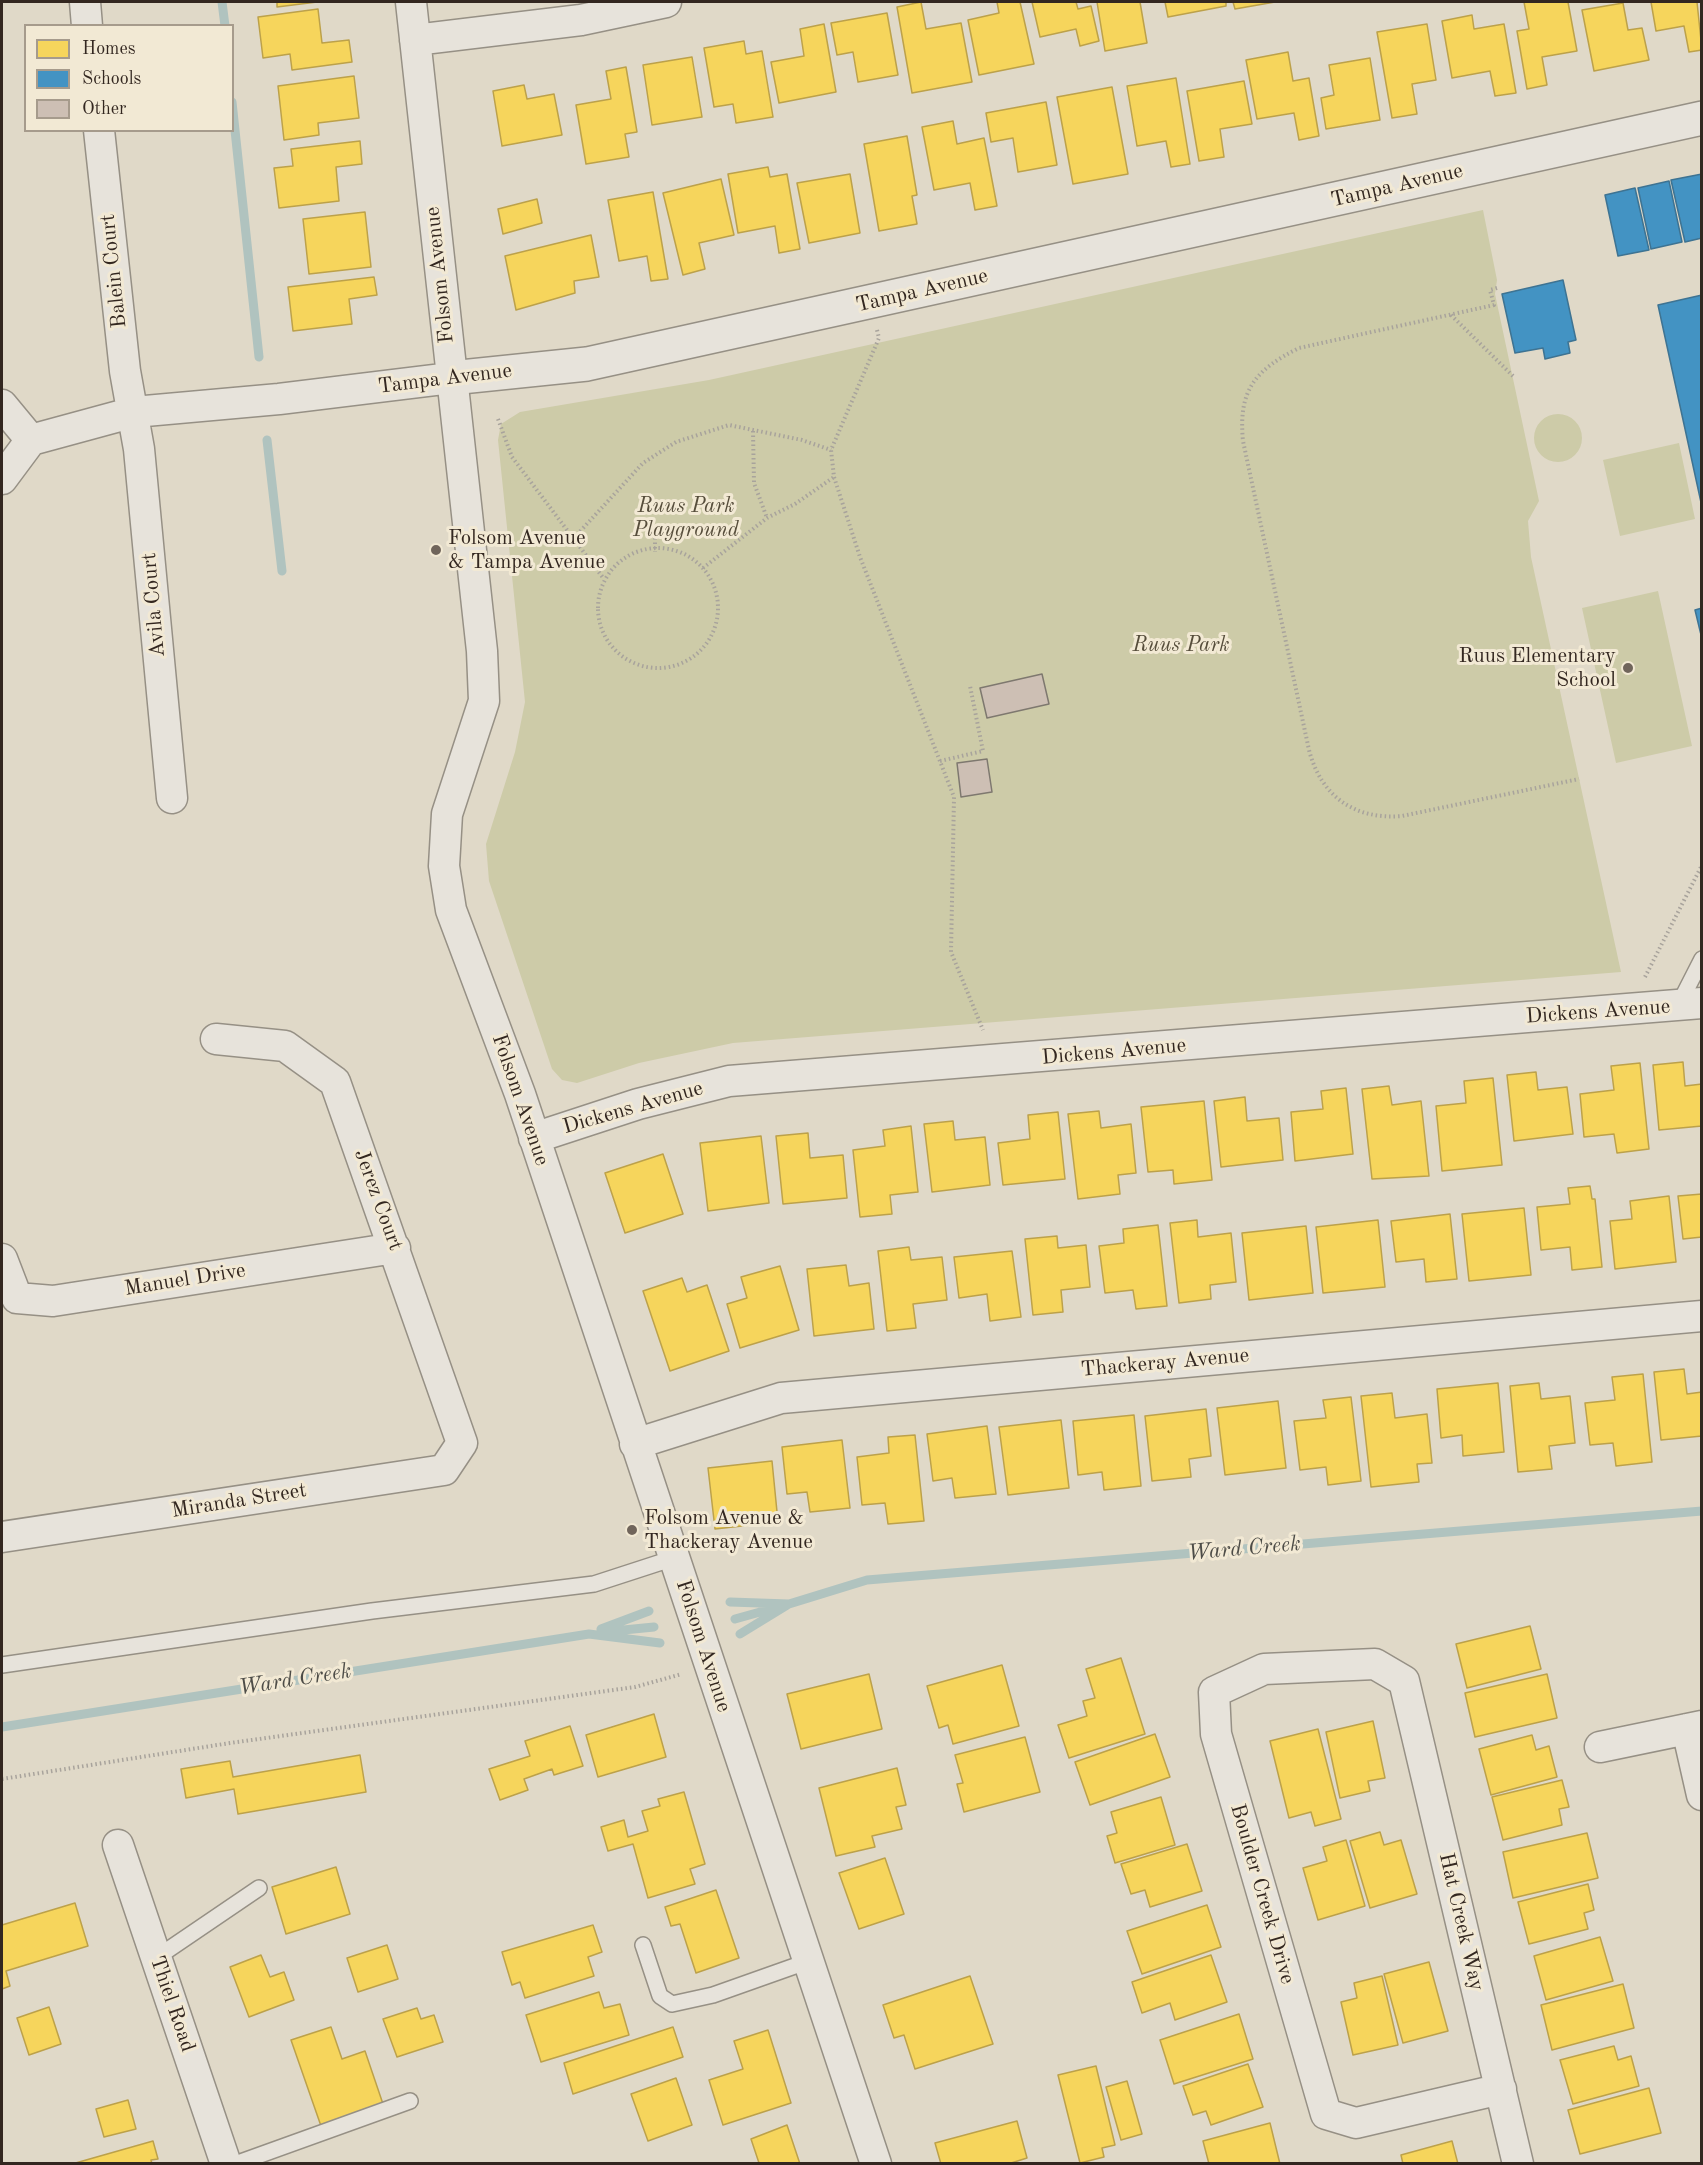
<!DOCTYPE html>
<style>
body{margin:0}
#map{position:relative;width:1703px;height:2165px;overflow:hidden;background:#e0d9c8;font-family:"Old Standard TT",serif}
canvas{display:block}
.frame{position:absolute;inset:0;border:3px solid #332720;pointer-events:none}
.legend{position:absolute;left:24px;top:24px;width:210px;height:108px;box-sizing:border-box;background:#f2e9d4;border:2px solid #a69b8c;margin:0;padding:8px 10px;list-style:none;font-size:18px;color:#332720}
.legend li{display:flex;align-items:center;gap:12px;height:30px}
.legend b{width:30px;border:2px solid #a69b8c}
</style>
<div id="map">
<canvas width="1703" height="2165"></canvas>
<div class="frame"></div>
<ul class="legend">
<li><b style="height:16px;background:#f6d55c"></b>Homes</li>
<li><b style="height:16px;background:#4393c3"></b>Schools</li>
<li><b style="height:16px;background:#cdbfb4"></b>Other</li>
</ul>
</div>
<script>
const c = document.querySelector('canvas').getContext('2d');
c.lineJoin = 'round';
function fillPath(path, color) {
  c.fillStyle = color;
  c.fill(path, 'evenodd');
}
function strokePath(path, color, width, dash) {
  c.strokeStyle = color;
  c.lineWidth = width;
  c.lineCap = dash ? 'butt' : 'round';
  c.setLineDash(dash || []);
  c.stroke(path);
}
function write(font, color, halo, rows, align = 'center') {
  c.font = font + ' "Old Standard TT",serif';
  c.lineWidth = 6;
  c.setLineDash([]);
  c.textBaseline = 'middle';
  c.strokeStyle = halo;
  c.fillStyle = color;
  for (const [text, x, y, turn = 0] of rows) {
    c.save();
    c.translate(x, y);
    c.rotate((+turn || 0) * Math.PI / 180);
    c.textAlign = isNaN(turn) ? turn : align;
    if (halo) c.strokeText(text, 0, 0);
    c.fillText(text, 0, 0);
    c.restore();
  }
}
fillPath(new Path2D(`
 M1483,210L1497,280L1495,294L1539,501L1528,521L1531,557L1621,972L733,1043L639,1063L577,1083L562,1080L552,1069L489,881L486,844L515,752L525,702L498,440L501,424L520,412L709,380Z
 M1534 438a24 24 0 1 1 48 0a24 24 0 1 1-48 0Z
 M1679,443L1695,519L1620,536L1603,460Z
 M1658,591L1692,746L1616,763L1582,608Z`), '#cdcba8');
const homes = new Path2D(`
 M277,2H317L277,7Z
 M921,2L926,29L961,23L972,82L912,93L897,7Z
 M997,2H1020L1034,64L979,75L968,20L999,13Z
 M1032,2H1076L1078,9L1091,6L1099,41L1080,46L1076,29L1040,37Z
 M1097,2H1140L1147,43L1105,51Z
 M1165,2H1226V6L1168,17Z
 M1233,2H1275L1235,9Z
 M1524,2H1568L1577,51L1542,57L1547,85L1527,89L1517,31L1529,29Z
 M1651,2H1697L1702,50L1689,52L1684,26L1656,31Z
 M1623,3L1628,30L1642,28L1649,60L1594,71L1582,10Z
 M318,9L322,43L349,40L352,62L292,70L290,54L263,58L258,17Z
 M887,13L898,75L858,82L853,52L837,55L831,23Z
 M1472,15L1474,29L1504,24L1516,93L1495,96L1490,71L1452,78L1442,21Z
 M824,24L836,92L779,103L771,62L804,56L800,29Z
 M1427,24L1436,80L1412,84L1417,114L1392,118L1377,32Z
 M744,41L746,54L762,51L773,117L736,123L733,104L714,107L704,48Z
 M1288,52L1293,81L1309,78L1319,136L1299,140L1294,113L1257,119L1246,60Z
 M692,57L702,117L652,125L643,65Z
 M1370,58L1380,120L1326,129L1321,98L1334,95L1329,65Z
 M626,67L637,132L625,134L629,157L586,164L576,105L611,99L606,71Z
 M354,76L359,118L318,123L319,135L284,140L278,86Z
 M1176,78L1190,164L1171,167L1166,141L1137,146L1127,86Z
 M1244,81L1252,124L1220,129L1224,157L1199,161L1187,91Z
 M524,85L527,99L554,94L562,135L502,146L493,91Z
 M1112,87L1128,174L1073,184L1057,97Z
 M1046,102L1057,165L1018,172L1013,138L991,142L986,113Z
 M953,121L957,144L984,138L997,206L975,210L970,183L934,190L922,127Z
 M907,136L917,195L912,196L917,224L879,231L864,144Z
 M360,141L362,164L336,167L339,201L279,208L274,168L293,166L291,149Z
 M768,167L770,177L787,174L800,249L779,253L775,226L738,233L728,174Z
 M850,174L860,233L809,243L797,183Z
 M721,179L734,235L699,243L705,269L683,275L663,193Z
 M653,192L668,279L651,281L647,256L619,261L608,200Z
 M537,199L542,223L503,234L498,209Z
 M365,212L371,267L309,274L303,219Z
 M591,235L599,277L574,281L575,293L516,310L505,256Z
 M374,277L377,295L349,299L352,324L293,331L288,287Z
 M1683,1062L1685,1086L1702,1084V1126L1659,1130L1653,1065Z
 M1640,1063L1649,1149L1617,1153L1614,1134L1584,1137L1580,1094L1614,1090L1611,1066Z
 M1536,1072L1538,1090L1567,1087L1573,1134L1514,1141L1507,1075Z
 M1493,1078L1502,1165L1442,1171L1436,1106L1466,1103L1464,1081Z
 M1389,1086L1392,1105L1421,1101L1429,1176L1372,1179L1362,1089Z
 M1346,1088L1353,1154L1295,1161L1291,1112L1323,1109L1321,1091Z
 M1245,1097L1247,1121L1279,1118L1283,1160L1221,1167L1214,1101Z
 M1204,1101L1212,1180L1174,1184L1173,1170L1148,1172L1141,1107Z
 M1099,1111L1101,1128L1131,1124L1136,1173L1118,1175L1120,1194L1078,1199L1068,1114Z
 M1058,1112L1065,1179L1003,1185L998,1143L1030,1139L1028,1115Z
 M953,1121L955,1140L985,1137L990,1185L932,1192L924,1124Z
 M911,1126L918,1192L890,1195L892,1214L860,1217L853,1150L885,1146L883,1130Z
 M808,1133L810,1158L843,1155L847,1198L783,1204L776,1136Z
 M761,1136L769,1203L708,1211L700,1143Z
 M663,1154L683,1214L625,1233L605,1173Z
 M1590,1186L1592,1199H1595L1602,1267L1572,1270L1570,1247L1541,1250L1537,1207L1570,1204L1568,1188Z
 M1702,1194V1237L1683,1239L1678,1196Z
 M1669,1196L1676,1262L1615,1269L1610,1221L1632,1219L1630,1201Z
 M1524,1208L1531,1275L1469,1281L1462,1214Z
 M1450,1214L1457,1279L1426,1282L1424,1259L1396,1262L1391,1221Z
 M1197,1220L1198,1237L1231,1233L1236,1282L1210,1285L1211,1299L1179,1303L1170,1223Z
 M1378,1220L1385,1287L1323,1293L1316,1227Z
 M1158,1225L1167,1306L1136,1309L1133,1290L1105,1293L1099,1246L1124,1243L1123,1229Z
 M1306,1226L1313,1293L1249,1300L1242,1233Z
 M1057,1236L1058,1248L1086,1245L1090,1287L1061,1290L1063,1312L1033,1315L1025,1239Z
 M909,1247L911,1260L942,1257L947,1300L913,1304L916,1328L887,1331L878,1251Z
 M1012,1251L1021,1317L990,1321L987,1294L959,1298L954,1257Z
 M846,1265L849,1286L869,1283L874,1329L814,1336L807,1269Z
 M780,1266L799,1330L740,1348L727,1304L747,1298L741,1277Z
 M682,1278L687,1292L707,1285L729,1351L670,1371L643,1291Z
 M1684,1369L1687,1394L1702,1392V1436L1661,1440L1654,1372Z
 M1643,1374L1652,1462L1616,1466L1613,1443L1590,1445L1585,1403L1615,1400L1612,1377Z
 M1498,1383L1504,1452L1463,1456L1462,1435L1441,1438L1437,1389Z
 M1539,1383L1541,1399L1570,1396L1575,1443L1549,1446L1552,1469L1518,1472L1510,1386Z
 M1392,1393L1395,1418L1427,1414L1432,1463L1417,1464L1419,1482L1371,1487L1361,1396Z
 M1351,1397L1361,1481L1328,1485L1326,1467L1300,1470L1294,1421L1326,1418L1323,1400Z
 M1278,1401L1286,1468L1225,1475L1217,1408Z
 M1206,1409L1211,1456L1189,1459L1191,1477L1152,1481L1145,1416Z
 M1134,1415L1141,1486L1104,1490L1102,1472L1078,1475L1073,1421Z
 M1061,1420L1069,1488L1008,1495L999,1427Z
 M987,1426L996,1494L955,1498L952,1478L933,1481L927,1434Z
 M915,1435L924,1521L888,1524L885,1503L862,1505L857,1457L889,1453L888,1437Z
 M842,1440L850,1508L810,1512L807,1492L787,1494L782,1447Z
 M772,1461L778,1522L715,1529L708,1468Z
 M1530,1626L1541,1669L1467,1688L1456,1644Z
 M1121,1658L1145,1734L1069,1758L1058,1725L1087,1716L1083,1701L1095,1698L1086,1669Z
 M1002,1665L1019,1726L953,1744L948,1725L939,1728L927,1686Z
 M869,1674L882,1729L801,1749L787,1694Z
 M1547,1674L1557,1718L1475,1737L1465,1693Z
 M654,1714L666,1757L598,1777L586,1735Z
 M1373,1721L1385,1778L1368,1781L1370,1791L1340,1798L1326,1732Z
 M570,1726L583,1766L554,1775L552,1769L524,1779L528,1790L500,1800L489,1769L530,1756L525,1741Z
 M1318,1729L1341,1819L1315,1826L1311,1812L1289,1818L1270,1741Z
 M1155,1734L1170,1777L1090,1805L1075,1762Z
 M1532,1735L1536,1750L1549,1746L1557,1777L1491,1795L1479,1749Z
 M1025,1737L1040,1792L964,1812L957,1784L963,1783L955,1755Z
 M360,1755L366,1792L238,1814L234,1789L186,1798L181,1769L230,1761L233,1777Z
 M897,1768L906,1805L896,1807L902,1829L872,1836L875,1847L836,1856L819,1788Z
 M1562,1780L1569,1807L1559,1809L1562,1825L1503,1840L1492,1797Z
 M684,1792L705,1864L690,1869L695,1884L648,1898L633,1844L608,1851L601,1827L624,1820L628,1837L648,1831L642,1811L660,1806L658,1799Z
 M1161,1797L1175,1845L1115,1863L1107,1836L1117,1833L1111,1812Z
 M1380,1832L1384,1845L1401,1840L1417,1894L1370,1908L1350,1841Z
 M1587,1833L1598,1878L1513,1898L1503,1852Z
 M1346,1840L1365,1906L1318,1920L1303,1868L1327,1861L1323,1847Z
 M1187,1844L1202,1891L1150,1907L1145,1890L1131,1894L1121,1864Z
 M885,1858L904,1914L859,1929L839,1873Z
 M336,1867L350,1914L286,1934L272,1887Z
 M1588,1884L1594,1910L1584,1913L1588,1929L1529,1944L1518,1902Z
 M716,1890L739,1958L696,1973L680,1924L671,1926L665,1907Z
 M75,1903L88,1946L6,1971L10,1986L2,1989V1925Z
 M1207,1905L1221,1947L1142,1974L1127,1931Z
 M593,1925L602,1952L588,1957L594,1976L525,1998L520,1982L512,1985L502,1952Z
 M1600,1937L1613,1981L1546,2000L1534,1956Z
 M387,1945L398,1979L358,1992L347,1958Z
 M261,1955L270,1977L284,1972L294,2000L249,2017L230,1967Z
 M1211,1955L1227,2002L1175,2020L1170,2003L1142,2013L1132,1982Z
 M1429,1962L1448,2031L1403,2043L1384,1974Z
 M970,1976L993,2044L915,2069L904,2035L894,2038L883,2005Z
 M1382,1976L1398,2045L1353,2055L1341,2002L1357,1998L1354,1983Z
 M1623,1984L1634,2028L1552,2050L1541,2005Z
 M599,1992L604,2008L620,2004L629,2035L541,2062L526,2015Z
 M49,2007L61,2044L29,2055L17,2018Z
 M417,2008L421,2019L434,2015L443,2042L397,2057L383,2019Z
 M1239,2014L1253,2059L1174,2084L1160,2040Z
 M331,2027L342,2059L365,2051L383,2104L321,2126L291,2040Z
 M673,2027L683,2057L573,2094L564,2063Z
 M768,2030L791,2103L723,2125L709,2080L743,2069L734,2041Z
 M1614,2046L1618,2060L1631,2056L1639,2086L1573,2104L1560,2060Z
 M1248,2064L1263,2107L1211,2125L1206,2111L1193,2115L1183,2086Z
 M1096,2066L1115,2145L1102,2148L1104,2157L1080,2163L1058,2075Z
 M676,2078L692,2125L648,2141L631,2094Z
 M1127,2081L1142,2134L1121,2140L1106,2087Z
 M1649,2088L1661,2133L1580,2154L1568,2110Z
 M128,2100L136,2129L104,2137L96,2109Z
 M1017,2121L1027,2158L1008,2164H941L935,2143Z
 M1270,2123L1280,2164H1209L1203,2141Z
 M787,2125L800,2164H757L759,2163L751,2139Z
 M153,2141L158,2159L151,2160L152,2164H72Z
 M1452,2141L1458,2164H1403L1401,2155Z`);
fillPath(homes, '#f6d55c');
strokePath(homes, '#bca14a', 1.5);
const schools = new Path2D(`
 M1702,174V238L1685,242L1671,180Z
 M1669,181L1682,242L1651,249L1638,188Z
 M1635,188L1649,250L1618,256L1605,195Z
 M1563,280L1576,340L1568,342L1570,353L1545,359L1543,348L1515,353L1502,294Z
 M1702,295V507L1658,305Z
 M1702,608V639L1695,610Z`);
fillPath(schools, '#4393c3');
strokePath(schools, '#3e7392', 1.5);
strokePath(new Path2D(`
 M222,2L225,26
 M232,102L259,357
 M267,440L282,571
 M730,1602L789,1604
 M735,1619L778,1607
 M601,1629L649,1611
 M603,1632L654,1627
 M740,1634L789,1604L867,1580L1702,1511
 M2,1727L589,1634L660,1643`), '#b0c3bf', 9);
const building = new Path2D(`
 M1042,674L1049,704L987,718L980,688Z
 M987,759L992,792L961,797L957,763Z`);
fillPath(building, '#cdbfb4');
strokePath(building, '#7e786f', 1.5);
const service = new Path2D(`
 M1678,1006L1702,959
 M2,1665L372,1611L594,1584L674,1558
 M643,1945L660,1996L672,2004L713,1995L809,1961
 M156,1958L259,1888
 M235,2164L410,2101`);
const minor = new Path2D(`
 M85,2L87,26
 M411,2L482,651L484,701L447,814L444,866L451,910L520,1094L876,2164
 M415,40L581,20L666,2
 M99,130L125,371L139,449L172,798
 M2,405L31,440L2,479
 M31,440L134,412L279,399L451,378
 M534,1138L638,1104L729,1081L1702,1003
 M2,1259L17,1298L53,1301L395,1248
 M635,1444L781,1398L1702,1316
 M2,1537L444,1470L462,1443L335,1082L285,1046L216,1039
 M1687,1729L1702,1795
 M1600,1747L1702,1726
 M118,1845L226,2164
 M1501,2089L1356,2123L1326,2114L1216,1734L1214,1692L1264,1669L1375,1664L1404,1681L1518,2164`);
const tertiary = new Path2D(`
 M451,378L587,364L1702,118`);
strokePath(service, '#969085', 18);
strokePath(minor, '#969085', 33);
strokePath(tertiary, '#969085', 36);
strokePath(new Path2D(`
 M1497,288L1490,290L1494,305L1299,348C1255,370 1238,390 1243,441L1309,750C1321,796 1354,820 1402,816L1579,779
 M1451,315L1513,376
 M877,330L879,338L831,450L834,477L860,557L954,797L951,952L983,1030
 M498,419L512,457L604,579
 M753,431L754,483L767,518
 M574,538L643,463L676,442L729,425L802,440L831,450
 M655,538V552
 M598 608a60 60 0 1 1 120 0a60 60 0 1 1-120 0Z
 M703,568L767,518L795,504L834,477
 M940,761L983,751L970,686
 M1645,977L1702,865
 M2,1779L230,1743L635,1687L682,1674`), '#a8a39c', 4, [1.5, 3]);
strokePath(service, '#e7e3db', 15);
strokePath(minor, '#e7e3db', 30);
strokePath(tertiary, '#e7e3db', 33);
for (const [x, y, r, color] of [
 [436,550,6,"#70655b"],
 [1628,668,6,"#70655b"],
 [632,1530,6,"#70655b"]
]) {
  const dot = new Path2D();
  dot.arc(x, y, r, 0, 2 * Math.PI);
  c.fillStyle = color;
  c.fill(dot);
  strokePath(dot, '#f2e9d4', 2);
}
write('21px', '#332720', '#f2e9d4', [
 ["Tampa Avenue",1397,186,-13],
 ["Balein Court",114,271,-96],
 ["Folsom Avenue",440,275,-96],
 ["Tampa Avenue",922,291,-13],
 ["Tampa Avenue",445,379,-7],
 ["Avila Court",154,605,-95],
 ["Dickens Avenue",1598,1012,-4],
 ["Dickens Avenue",1114,1052,-5],
 ["Folsom Avenue",520,1100,71],
 ["Dickens Avenue",633,1108,-16],
 ["Jerez Court",378,1200,70],
 ["Manuel Drive",185,1280,-9],
 ["Thackeray Avenue",1165,1363,-5],
 ["Miranda Street",239,1501,-9],
 ["Folsom Avenue",703,1646,72],
 ["Boulder Creek Drive",1262,1894,74],
 ["Hat Creek Way",1461,1922,77],
 ["Thiel Road",172,2004,71]
]);
write('italic 21px', '#564d3b', '#f2e9d4', [
 ["Ruus Park",686,506],
 ["Playground",686,530],
 ["Ruus Park",1181,645]
]);
write('21px', '#332720', '#f2e9d4', [
 ["Folsom Avenue",448,538],
 ["& Tampa Avenue",448,562],
 ["Ruus Elementary",1616,656,"right"],
 ["School",1616,680,"right"],
 ["Folsom Avenue &",644,1518],
 ["Thackeray Avenue",644,1542]
], 'left');
write('italic 22px', '#4d4c47', '#f2e9d4', [
 ["Ward Creek",1244,1549,-5],
 ["Ward Creek",295,1680,-9]
]);
</script>
